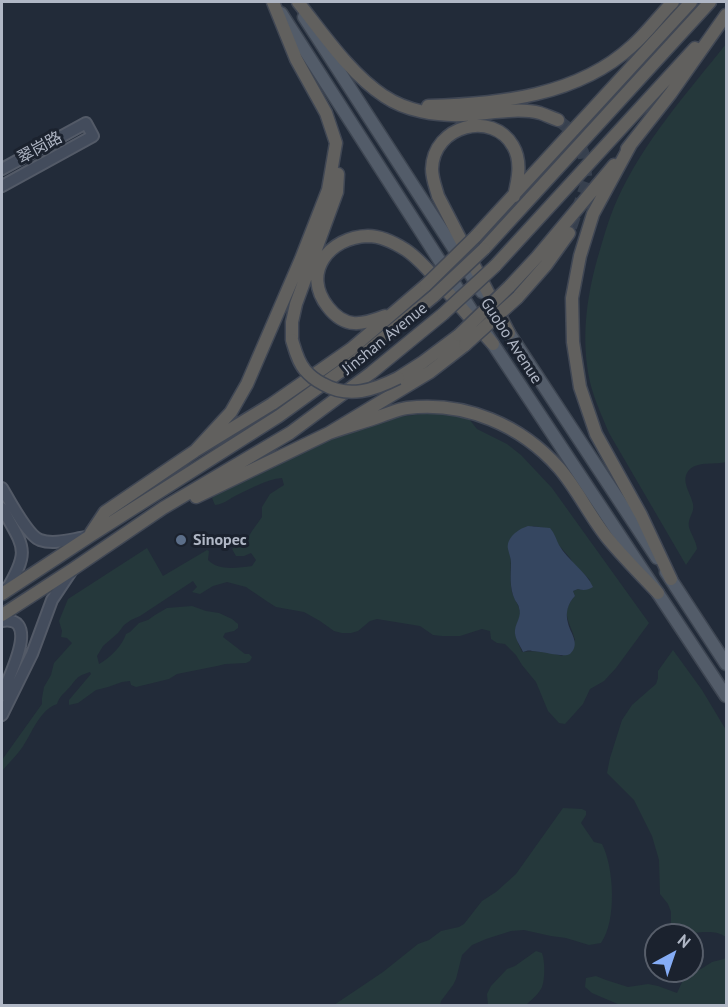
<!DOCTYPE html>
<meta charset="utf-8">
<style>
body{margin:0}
#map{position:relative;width:728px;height:1007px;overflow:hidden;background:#222b39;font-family:"PT Sans",sans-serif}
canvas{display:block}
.frame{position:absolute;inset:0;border:3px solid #b0b7c5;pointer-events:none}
.north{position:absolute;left:644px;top:923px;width:60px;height:60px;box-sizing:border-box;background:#1b222e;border:2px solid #575e6a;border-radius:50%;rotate:40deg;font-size:16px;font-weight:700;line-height:24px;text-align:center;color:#b0b7c5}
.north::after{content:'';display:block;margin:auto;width:21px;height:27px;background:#85acf5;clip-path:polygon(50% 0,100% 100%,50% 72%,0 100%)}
</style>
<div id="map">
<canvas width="728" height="1007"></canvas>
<div class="frame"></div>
<div class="north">N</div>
</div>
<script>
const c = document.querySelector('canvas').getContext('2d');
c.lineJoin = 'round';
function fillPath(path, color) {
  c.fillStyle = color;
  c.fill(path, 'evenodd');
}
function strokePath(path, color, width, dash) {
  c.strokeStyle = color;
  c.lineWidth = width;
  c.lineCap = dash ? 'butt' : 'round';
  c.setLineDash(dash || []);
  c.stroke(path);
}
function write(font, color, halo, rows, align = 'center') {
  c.font = font + ' "PT Sans","Noto Sans SC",sans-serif';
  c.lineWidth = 6;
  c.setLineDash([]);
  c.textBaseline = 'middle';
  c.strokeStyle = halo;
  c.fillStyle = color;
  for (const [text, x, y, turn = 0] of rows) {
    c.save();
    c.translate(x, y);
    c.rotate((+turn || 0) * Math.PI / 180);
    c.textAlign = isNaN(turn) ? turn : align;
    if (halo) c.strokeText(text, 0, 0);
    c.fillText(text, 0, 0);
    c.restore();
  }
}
fillPath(new Path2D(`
 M726,44V462C716,465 699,461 690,469C679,480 691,493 693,504C695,513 687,518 689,527C691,535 696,540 697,549L686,565L609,433C602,416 594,399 590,382C581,341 586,300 597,260C603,240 608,220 617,200C643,142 687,93 726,44Z
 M422,414H445L469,419L477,429L507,444L521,455L552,488L649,623L616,668L604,681L590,689L583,704L565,724L559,723L548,711L536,682L522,665L516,655L505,644L497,643L491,639L490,631L482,629L460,636H442L433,635L420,626L377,619L370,621L358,631L351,633H342L334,631L320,621L304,612L276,607L268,602L246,587L227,582L213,586L200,594L192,592L197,587L193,581L140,616L131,620L124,625L118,633L103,646L97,656L99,664C110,658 122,646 126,634L130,632L139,623L148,620L155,615L167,608L192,606L206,611L219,613L232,619L238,624V628L234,631L225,633L223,637L245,654H249L252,657L250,661L246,663L225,664L217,666L177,674L169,679L136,687L131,685L130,681L122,682L108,687L96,690L78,703L69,705V700L91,674L90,672C73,677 76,682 66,691C61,696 59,698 57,704C37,711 31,738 18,753C13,759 7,765 2,771V760L42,704V698L44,687L51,675L54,663L72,643L67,638L61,637L62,631L59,621L68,599L147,548L163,576L207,550L209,551L208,560C218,571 237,568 252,566L256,560L251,553L244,556H236L232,549L240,542L247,539L252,531L262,517V507L270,494L284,485L282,478C267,479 250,489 237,495C229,499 224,504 215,505L212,498L218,493L332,439L369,426L398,417ZM533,526L544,528L570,558L573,563L590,580L583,590L578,589L573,591L575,596C559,613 571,623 575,640L562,656C549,652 536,650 522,652C519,644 514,637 516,629C516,624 520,620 520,615C521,607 514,600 512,592C509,579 512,566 510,553Z
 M673,650L702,690L726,730V937C710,925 686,940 671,927V912L668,904L660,894L659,860L652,836L634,800L607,773L610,758L622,720L632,705L656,684L658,678V671Z
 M563,808L582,809L586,811V815L581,823L594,842L602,844C614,867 617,921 601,943L589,945L566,938L551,936L524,930L511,931L486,939L472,945L462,955L456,979L453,985L441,1001L440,1005H334L383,972L418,944L429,940L441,931L459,927L464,924L482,901L496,892L516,874Z
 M536,951L542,953C545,961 545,979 542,987C539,994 531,1000 526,1005H488L487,994L491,986L507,969L515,966Z
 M726,957V1005H620L592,993L585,987L586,978L596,976L606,980L628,987L648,984L658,986L677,993L684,978V972L701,969L712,962L724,959Z`), '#25383b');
fillPath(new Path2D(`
 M528,526L550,528C555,534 556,539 559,545C568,561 586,571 593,587C588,590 584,591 578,589L573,591L575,596C568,603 565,613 568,623C570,633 581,644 570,654C564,658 541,651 532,651C529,650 526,651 523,652C520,645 514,638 515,630C516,622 522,616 519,608C519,605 516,602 515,600C509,587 511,575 511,563C511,558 509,554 508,549C506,538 518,529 528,526Z`), '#354660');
strokePath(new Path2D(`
 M558,120L572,131L583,152L587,182L569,233`), '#37404e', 12, [12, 6]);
const secondary = new Path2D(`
 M2,169L86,123L93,136L2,186
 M2,488C9,500 28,536 40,540C54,545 72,539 87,537
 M2,508C24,548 31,549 6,591
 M2,621C42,615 8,678 2,695
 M2,715L32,654L52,600L72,570`);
const primary = new Path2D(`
 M281,13L493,344L726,696
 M304,17L482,292
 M503,324L657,558
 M666,572L726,664`);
const trunk = new Path2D(`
 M298,2C322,32 351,75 384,96C406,111 436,116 463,115C487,114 517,107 540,113C546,115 552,118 558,120
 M428,106C498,104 578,96 632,46C647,33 659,16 673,2
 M631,144L593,214L580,256L572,298L573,342L580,387L596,434L641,515L671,579
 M627,149L671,93L726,15
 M475,237L691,2
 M484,249L710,2
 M495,266L695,48
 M509,287L537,257L614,165
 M517,298L546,265L569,233
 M385,316C362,325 345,329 328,307C301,273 329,237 368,236C381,236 395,243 406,250C421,260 433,276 445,289C461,307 477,326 493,344
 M509,333L438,196C436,188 432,179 432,169C433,125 493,110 513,146C522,161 518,180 514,196
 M292,340V322L296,304L337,192L338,174
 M398,378L423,362L459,335
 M329,433C346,427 364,422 381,416C390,413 399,409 407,408C465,401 521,425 559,468C578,490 590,517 609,540C624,558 642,576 658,593
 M195,451L231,412L247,384L301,259L328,190L336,143L326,113L296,59L273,2
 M196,497L329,433L430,372L465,345
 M91,533L105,512L195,451L272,404L351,349L426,285
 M2,594L90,536L279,416L358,359L434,296
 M2,615L73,569L163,508L290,433L371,373L443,314`);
strokePath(secondary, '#535a67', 14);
strokePath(primary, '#3e4652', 15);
strokePath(trunk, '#404754', 15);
strokePath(secondary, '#434c5c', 10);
strokePath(primary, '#535c69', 12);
strokePath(trunk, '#61605e', 12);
const trunkBridge = new Path2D(`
 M426,285L475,237
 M434,296L484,249
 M443,314L495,266
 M459,335L509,287
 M292,340C295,350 298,362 305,370C310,376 317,381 323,384C349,399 374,390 398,378
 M465,345L517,298`);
strokePath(trunkBridge, '#404754', 15, []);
strokePath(trunkBridge, '#61605e', 12);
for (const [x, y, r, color] of [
 [181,540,6,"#5c6f8a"]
]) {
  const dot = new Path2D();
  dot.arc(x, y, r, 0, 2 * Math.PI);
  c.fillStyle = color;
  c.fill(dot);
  strokePath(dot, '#1b222e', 2);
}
write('16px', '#b0b7c5', '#1b222e', [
 ["翠岗路",40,148,-29],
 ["Jinshan Avenue",385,339,-39],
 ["Guobo Avenue",511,341,57]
]);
write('bold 16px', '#b0b7c5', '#1b222e', [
 ["Sinopec",193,540]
], 'left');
</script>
